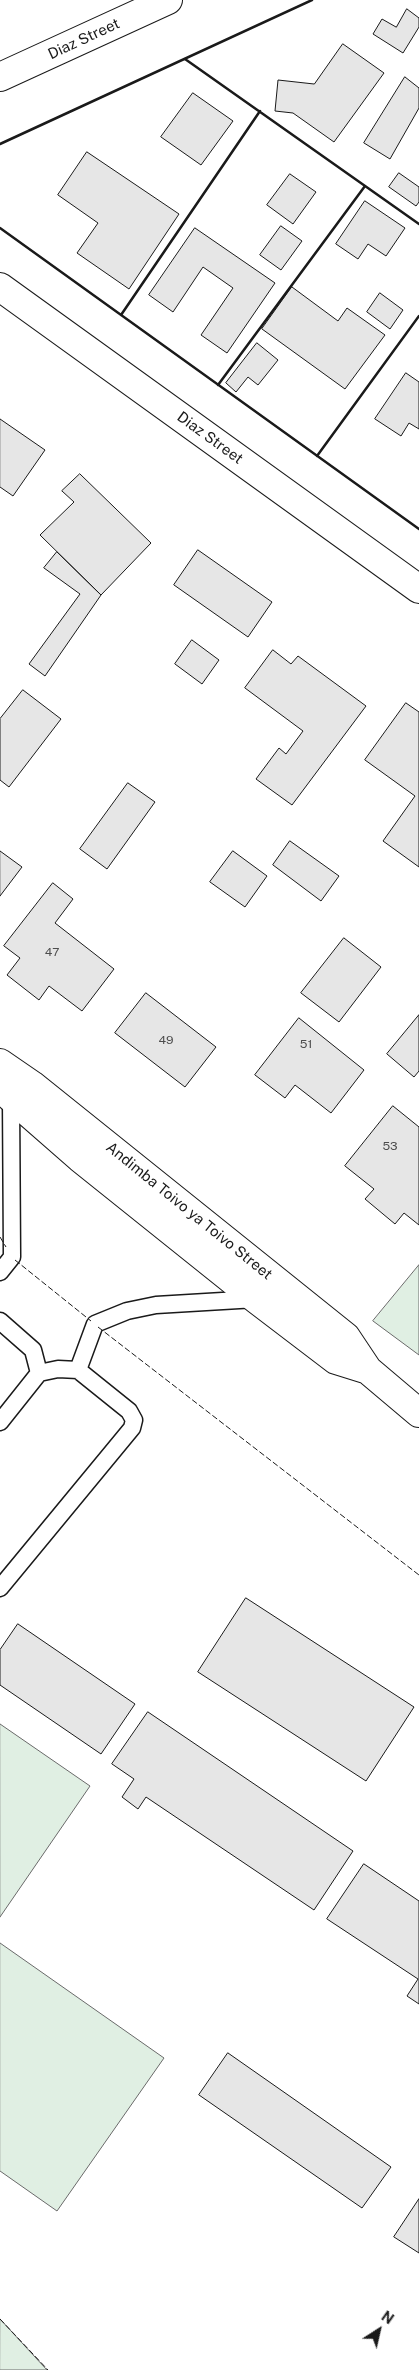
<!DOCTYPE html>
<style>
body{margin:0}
#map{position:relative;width:419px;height:2370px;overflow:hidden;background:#fff;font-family:"Public Sans",sans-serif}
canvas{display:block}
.north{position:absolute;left:354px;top:2305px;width:50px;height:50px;-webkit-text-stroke:4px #fff;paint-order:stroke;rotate:35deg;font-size:14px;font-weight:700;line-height:20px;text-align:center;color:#1a1a1a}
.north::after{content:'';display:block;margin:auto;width:18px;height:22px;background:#1a1a1a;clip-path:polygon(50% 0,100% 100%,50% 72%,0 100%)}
</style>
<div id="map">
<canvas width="419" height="2370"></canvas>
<div class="north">N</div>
</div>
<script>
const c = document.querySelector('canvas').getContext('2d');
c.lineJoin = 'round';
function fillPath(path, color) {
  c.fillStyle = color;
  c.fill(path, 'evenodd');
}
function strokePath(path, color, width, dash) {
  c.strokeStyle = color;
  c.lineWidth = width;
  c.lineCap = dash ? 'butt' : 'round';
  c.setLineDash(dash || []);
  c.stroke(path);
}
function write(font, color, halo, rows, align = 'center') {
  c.font = font + ' "Public Sans",sans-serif';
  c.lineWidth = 4;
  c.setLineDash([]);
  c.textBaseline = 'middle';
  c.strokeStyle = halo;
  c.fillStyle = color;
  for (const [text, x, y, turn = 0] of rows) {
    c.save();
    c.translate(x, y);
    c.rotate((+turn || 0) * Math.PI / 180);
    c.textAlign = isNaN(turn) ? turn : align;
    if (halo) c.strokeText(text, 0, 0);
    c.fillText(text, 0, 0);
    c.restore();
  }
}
const green = new Path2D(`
 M419,1265V1355L373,1321Z
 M0,1724L90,1786L0,1917Z
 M0,1943L164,2058L57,2211L0,2171Z
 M0,2319L47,2370H0Z`);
fillPath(green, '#e0efe3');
strokePath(green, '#6a6a6a', 1);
const building = new Path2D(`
 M407,9L419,18V27L403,53L373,34L382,19L396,27Z
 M343,44L384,73L334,142L293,113L275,111L278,80L314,84Z
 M405,77L419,88V108L390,159L364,143Z
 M193,93L233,121L201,165L161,137Z
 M87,152L179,214L129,289L77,253L98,223L58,195Z
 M399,173L419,187V202L416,206L389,187Z
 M290,174L316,192L293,224L267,205Z
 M365,201L405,228L386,256L368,244L358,259L336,244Z
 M281,226L302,241L281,270L260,255Z
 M195,228L275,283L227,353L201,335L233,288L203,267L173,312L149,295Z
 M292,287L338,321L347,308L385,335L345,389L262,329Z
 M380,293L403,310L390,329L367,312Z
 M257,343L278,360L258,385L248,377L236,392L226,383Z
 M406,373L419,382V429L409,423L401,436L375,419Z
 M0,419L45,450L13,496L0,487Z
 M80,474L151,543L101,595L40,535L74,502L62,491Z
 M198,550L272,602L248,637L174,585Z
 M57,552L101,595L45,676L29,664L80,594L44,568Z
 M192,640L219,660L202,684L175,664Z
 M273,650L291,664L298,656L366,706L292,805L256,779L279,748L286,754L303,731L245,688Z
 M23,690L61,719L9,787L0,780V719Z
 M406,703L419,712V867L383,841L415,796L365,760Z
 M128,783L155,802L107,869L80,849Z
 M290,841L339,876L321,901L273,865Z
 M0,851L22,867L0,896Z
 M233,851L267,876L245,907L210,882Z
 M53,883L73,899L55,923L114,969L82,1011L49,986L39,1000L7,975L20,958L4,946Z
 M344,938L381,967L339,1022L301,993Z
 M146,993L216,1047L185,1087L115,1033Z
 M419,1015V1071L414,1077L387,1054Z
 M299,1018L364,1070L331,1113L295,1085L285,1098L255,1075Z
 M393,1106L419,1127V1225L404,1213L395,1224L365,1199L374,1189L345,1166Z
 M246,1598L414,1707L366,1781L198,1672Z
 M18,1624L135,1704L101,1754L0,1685V1650Z
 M148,1712L353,1851L314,1910L146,1797L138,1809L122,1797L134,1779L112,1764Z
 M364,1864L419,1901V2004L407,1996L418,1979L327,1919Z
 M228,2053L391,2167L362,2208L199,2095Z
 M419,2199V2253L394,2237Z`);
fillPath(building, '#e6e6e6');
strokePath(building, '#1a1a1a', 1);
const service = new Path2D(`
 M0,1272L12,1257L11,1098
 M0,1321L33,1350L39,1373L0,1422
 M78,1370L95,1324L127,1311L156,1305L256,1299
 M0,1588L132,1428L134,1420L129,1411L78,1370L58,1369L39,1373`);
const minor = new Path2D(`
 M0,77L168,0
 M0,287L419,589`);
const tertiary = new Path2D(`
 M0,1063L32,1085L346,1337L368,1370L419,1413
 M0,1088L80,1158L256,1299L336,1360L368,1370`);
strokePath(service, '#1a1a1a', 19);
strokePath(minor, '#1a1a1a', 30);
strokePath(tertiary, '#1a1a1a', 30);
strokePath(service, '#fff', 16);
strokePath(minor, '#fff', 28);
strokePath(tertiary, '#fff', 28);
strokePath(new Path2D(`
 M0,1237L6,1247
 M15,1260L91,1321
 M98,1327L419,1575
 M0,2319L48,2370`), '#1a1a1a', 1, [6, 2.5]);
strokePath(new Path2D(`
 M185,59L419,224
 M0,144L312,0
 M0,228L419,529
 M121,315L260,111
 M218,385L365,186
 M317,456L419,316`), '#1a1a1a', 2.5);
write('12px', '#4d4d4d', null, [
 ["47",52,952],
 ["49",166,1040],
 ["51",306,1044],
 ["53",390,1146]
]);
write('15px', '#1a1a1a', '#fff', [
 ["Diaz Street",84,39,-25],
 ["Diaz Street",210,438,36],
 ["Andimba Toivo ya Toivo Street",189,1211,39]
]);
</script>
